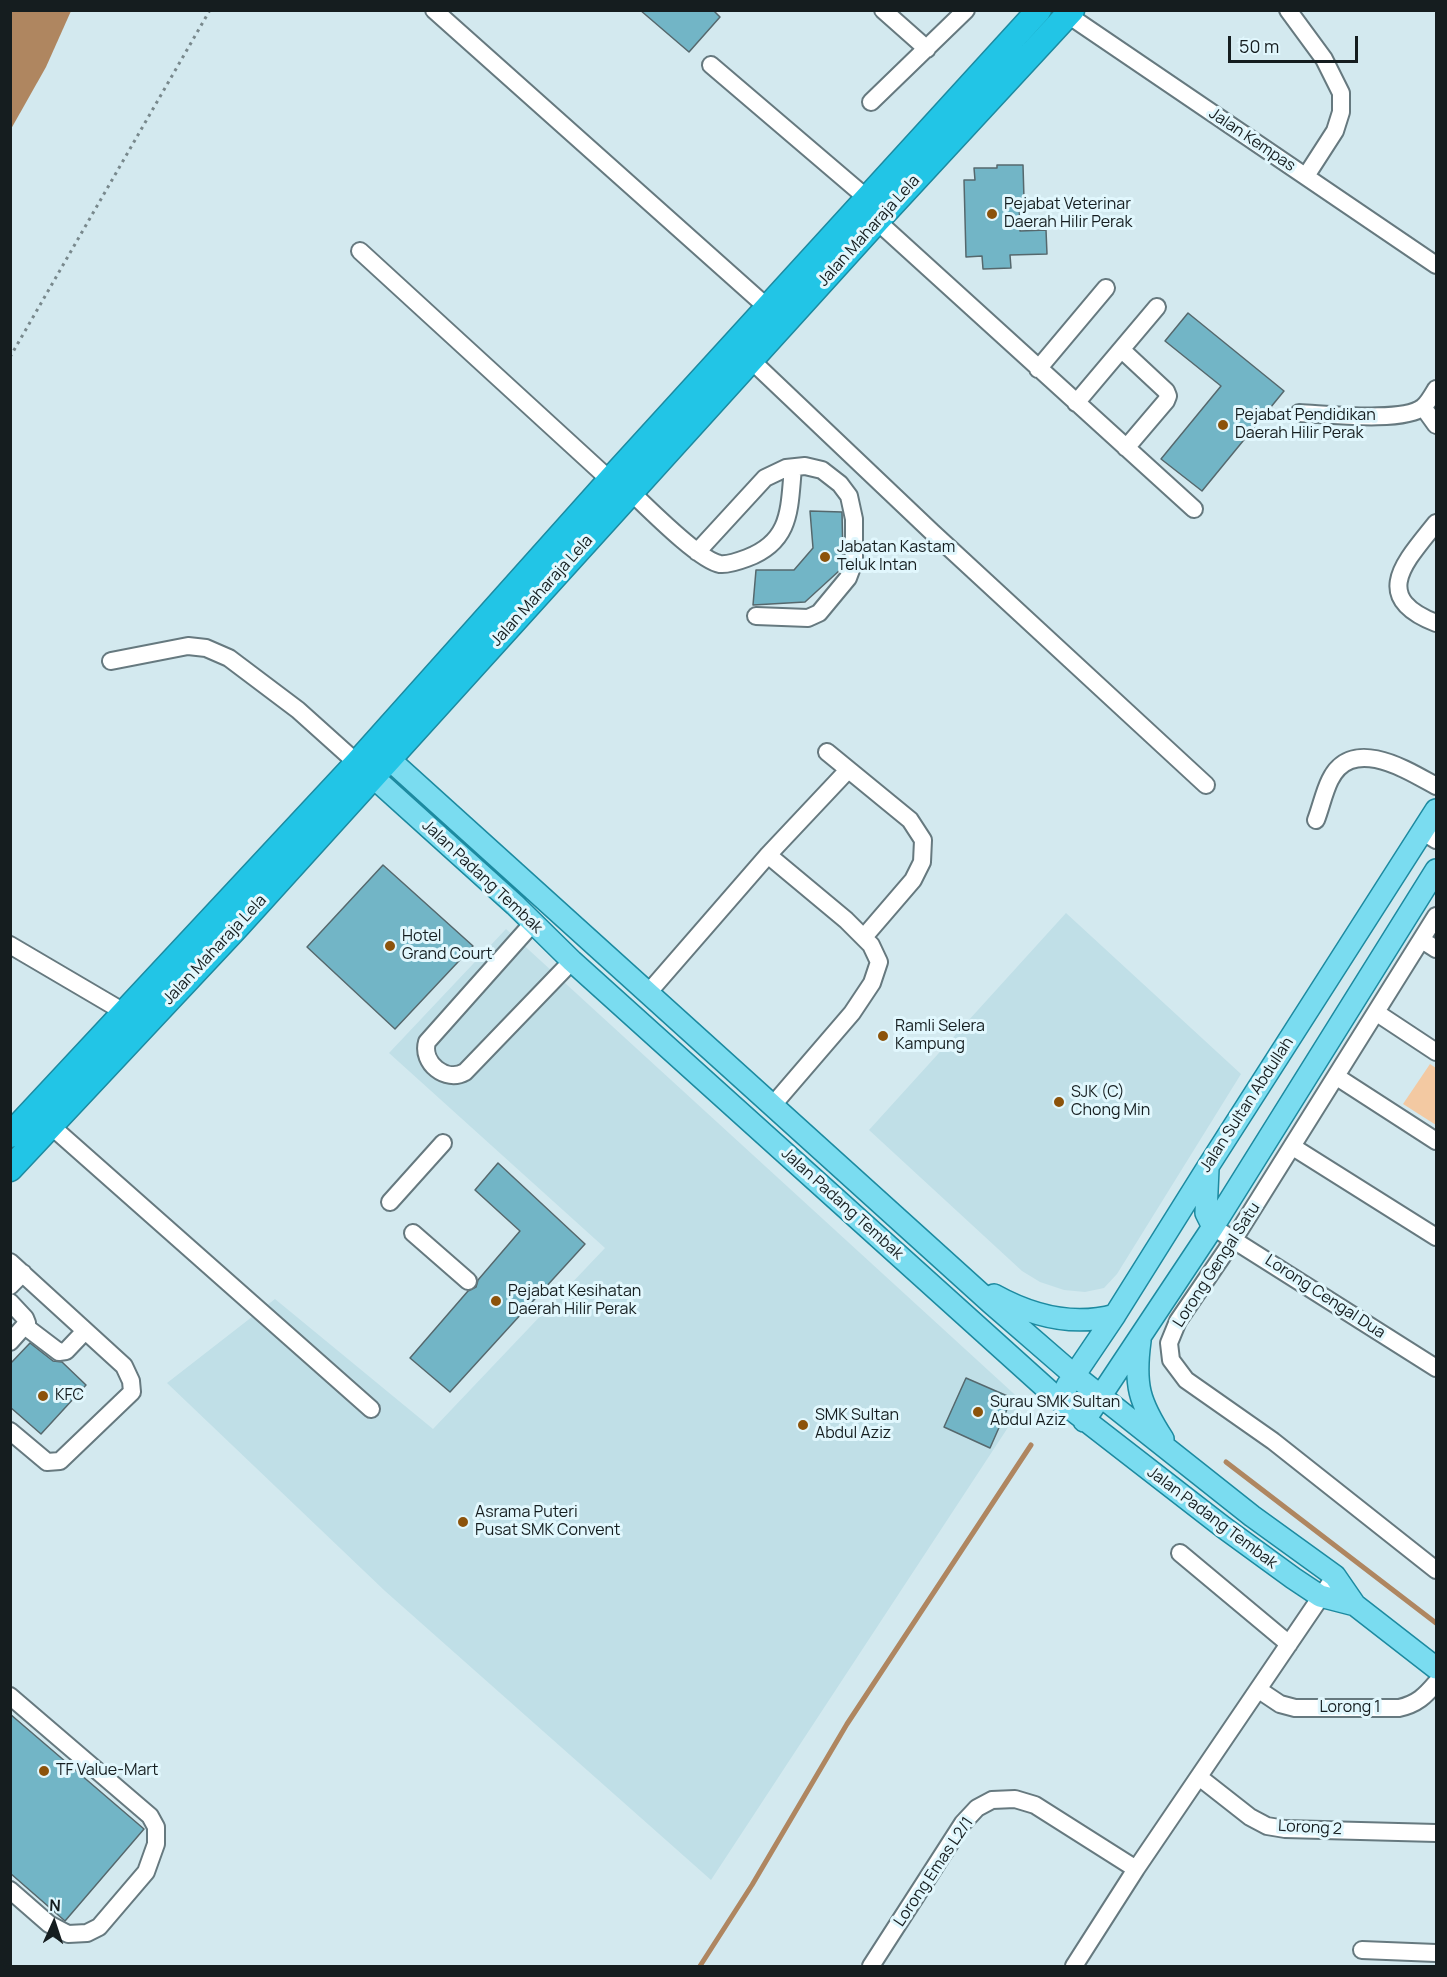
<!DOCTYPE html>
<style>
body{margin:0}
#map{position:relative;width:1447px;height:1977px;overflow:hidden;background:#d3e9ef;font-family:Manrope,sans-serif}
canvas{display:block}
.frame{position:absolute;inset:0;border:12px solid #151d1f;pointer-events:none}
.north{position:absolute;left:24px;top:1893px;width:60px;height:60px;-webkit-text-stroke:4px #e1f7fd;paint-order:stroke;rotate:3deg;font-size:16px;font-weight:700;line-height:24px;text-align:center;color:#151d1f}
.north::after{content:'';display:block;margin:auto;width:21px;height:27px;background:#151d1f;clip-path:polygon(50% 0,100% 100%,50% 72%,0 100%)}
.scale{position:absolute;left:1228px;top:36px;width:130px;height:27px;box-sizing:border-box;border:3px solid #151d1f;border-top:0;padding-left:8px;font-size:18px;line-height:21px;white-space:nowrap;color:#151d1f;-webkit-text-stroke:4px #e1f7fd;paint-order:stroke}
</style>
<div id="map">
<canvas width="1447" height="1977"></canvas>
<div class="frame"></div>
<div class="north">N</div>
<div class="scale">50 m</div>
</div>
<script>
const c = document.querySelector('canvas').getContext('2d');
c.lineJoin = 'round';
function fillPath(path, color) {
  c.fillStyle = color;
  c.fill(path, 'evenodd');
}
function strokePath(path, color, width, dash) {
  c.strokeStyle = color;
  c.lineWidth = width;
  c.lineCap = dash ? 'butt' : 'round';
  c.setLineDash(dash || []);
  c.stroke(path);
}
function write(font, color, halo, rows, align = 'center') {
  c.font = font + ' Manrope,sans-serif';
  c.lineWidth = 6;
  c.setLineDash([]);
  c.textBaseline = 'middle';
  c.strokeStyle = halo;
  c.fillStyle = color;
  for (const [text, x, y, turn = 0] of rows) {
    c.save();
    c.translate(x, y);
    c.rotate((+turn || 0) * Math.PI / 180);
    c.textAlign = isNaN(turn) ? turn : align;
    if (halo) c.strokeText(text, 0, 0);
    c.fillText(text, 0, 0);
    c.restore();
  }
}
fillPath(new Path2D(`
 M1066,913L1241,1074L1117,1274L1104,1288L1085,1292L1064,1290L1040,1282L1022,1271L869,1130Z
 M506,929L1024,1403L711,1880L385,1591L167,1383L275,1299L433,1429L605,1248L389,1053Z`), '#c0dfe7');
fillPath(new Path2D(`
 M1430,1064L1436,1068V1125L1403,1104Z`), '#f3c9a2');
fillPath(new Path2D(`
 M11,10L71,11L46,67L11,129Z`), '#af8660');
strokePath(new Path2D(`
 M1226,1462L1436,1623
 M700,1966L752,1885L847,1724L1031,1445`), '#af8660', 5);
const building = new Path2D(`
 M640,10H713L720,17L689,52Z
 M997,165H1023L1024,199H1019L1020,231L1046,230L1047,254L1010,255L1011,268L983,269L982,256L966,257L964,180H975L974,168H997Z
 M1188,313L1284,391L1202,491L1161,459L1221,386L1165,341Z
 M810,511L842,512L843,560L840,570L805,602L753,605L756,570H794L813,548Z
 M383,865L473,946L395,1029L307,947Z
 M498,1163L585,1244L450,1392L410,1358L468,1291L476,1287L478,1280L520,1231L475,1190Z
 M30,1343L53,1361L62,1362L86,1385L41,1434L10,1407V1364Z
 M966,1378L1012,1398L990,1448L944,1427Z
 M10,1714L144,1829L65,1921L10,1873Z`);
fillPath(building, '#72b5c6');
strokePath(building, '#55686d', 1.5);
const minor = new Path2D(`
 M434,10L768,308
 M883,10L927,49
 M1288,10L1324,59L1341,93V112L1335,131L1306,176
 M1068,15L1436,265
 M711,65L868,199
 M871,102L966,10
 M877,221L1194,509
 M360,251L610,480
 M1122,350L1166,391L1168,396L1166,401L1126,448
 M752,361L932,532L1206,785
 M1038,369L1106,288
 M1076,403L1157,307
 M1423,407L1436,425
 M1299,413C1326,414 1404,423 1423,407C1428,403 1433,394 1436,389
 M631,492C648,508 700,561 720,564C728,565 739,561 747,558C792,541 789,508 793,468
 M1436,523C1406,561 1369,597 1436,623
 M697,552L765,478L786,468L805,466L822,470L840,484L849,496L854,519V562L848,578L819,613L808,618L756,616
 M111,661L188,646L206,648L229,658L298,710L357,763
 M827,752L910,820L923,840L922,862L913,880L864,937
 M1316,820C1321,807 1324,792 1330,780C1352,735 1407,770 1436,786
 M1423,832L1436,840
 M768,855L846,920L871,945L879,962L872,983L852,1013L772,1106
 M1436,916L1234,1239L1178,1321L1169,1343L1171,1360L1186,1380L1273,1441L1436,1570
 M533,923L427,1042C421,1063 446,1083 465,1072L572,961
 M1422,940L1436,949
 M10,945L124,1012
 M648,993L768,855L848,770
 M1377,1013L1436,1052
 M1337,1077L1436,1141
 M50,1125L371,1409
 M1293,1147L1436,1237
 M390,1202L443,1143
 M1213,1227L1436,1368
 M413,1233L468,1281
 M10,1262L124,1366L131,1381L132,1392L60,1461L47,1462L10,1431
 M10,1286L23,1273
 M10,1302L25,1318L27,1323L10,1342
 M26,1327L59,1352L66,1351L85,1331
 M1180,1553L1289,1644
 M1259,1690L1280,1704L1295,1708H1399C1417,1704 1425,1696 1436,1683
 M10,1696L150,1816L156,1827V1844L146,1872L99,1927L87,1933L68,1934L49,1924L10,1890
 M1199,1777L1250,1817L1267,1826L1285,1829L1436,1833
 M1362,1950L1436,1953
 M871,1966L963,1823L977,1808L992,1800L1015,1799L1035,1805L1136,1869
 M1074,1966L1136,1869L1335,1576`);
const major = new Path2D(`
 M378,749L991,1303L1074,1375L1252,1516L1335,1576L1355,1605L1436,1668
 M362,767L515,905L572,961L1058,1399L1223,1527L1293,1578L1320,1596L1355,1605
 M1208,1169L1206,1213L1213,1227
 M994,1295C1032,1316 1072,1327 1115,1315
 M1140,1341C1134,1385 1139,1402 1163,1439
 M1067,1386L1115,1315L1209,1165L1436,810
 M1084,1421L1213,1227L1436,870`);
const highway = new Path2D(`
 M10,1135L357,763L610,480L1039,10
 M10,1169L236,928L877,221L1072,10`);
strokePath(minor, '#66797f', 20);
strokePath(major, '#1d8aa0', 24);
strokePath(highway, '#1d8aa0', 27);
strokePath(new Path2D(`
 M10,357L210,10`), '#78888c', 3, [3, 4.5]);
strokePath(minor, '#fff', 16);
strokePath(major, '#7adcf0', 21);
strokePath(highway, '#22c5e6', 24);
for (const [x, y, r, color] of [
 [992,214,6,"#8c530b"],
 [1223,425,6,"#8c530b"],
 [825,557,6,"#8c530b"],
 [390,946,6,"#8c530b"],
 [883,1036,6,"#8c530b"],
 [1059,1102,6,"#8c530b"],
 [496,1301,6,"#8c530b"],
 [43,1396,6,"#8c530b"],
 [978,1412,6,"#8c530b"],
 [803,1425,6,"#8c530b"],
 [463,1522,6,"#8c530b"],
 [44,1771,6,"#8c530b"]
]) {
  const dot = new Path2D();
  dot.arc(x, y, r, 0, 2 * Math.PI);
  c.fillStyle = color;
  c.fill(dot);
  strokePath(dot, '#e1f7fd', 2);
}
write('16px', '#151d1f', '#e1f7fd', [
 ["Jalan Kempas",1252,140,34],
 ["Jalan Maharaja Lela",869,231,-48],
 ["Jalan Maharaja Lela",542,591,-48],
 ["Jalan Padang Tembak",482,877,43],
 ["Jalan Maharaja Lela",215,950,-47],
 ["Jalan Sultan Abdullah",1247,1105,-57],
 ["Jalan Padang Tembak",842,1204,42],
 ["Lorong Gengal Satu",1217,1265,-57],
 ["Lorong Cengal Dua",1325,1297,33],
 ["Jalan Padang Tembak",1212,1518,37],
 ["Lorong 1",1350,1708],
 ["Lorong 2",1310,1828,3],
 ["Lorong Emas L2/1",934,1872,-56]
]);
write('16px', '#151d1f', '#e1f7fd', [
 ["Pejabat Veterinar",1004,205],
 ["Daerah Hilir Perak",1004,223],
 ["Pejabat Pendidikan",1235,416],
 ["Daerah Hilir Perak",1235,434],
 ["Jabatan Kastam",837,548],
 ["Teluk Intan",837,566],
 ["Hotel",402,937],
 ["Grand Court",402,955],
 ["Ramli Selera",895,1027],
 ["Kampung",895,1045],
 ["SJK (C)",1071,1093],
 ["Chong Min",1071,1111],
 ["Pejabat Kesihatan",508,1292],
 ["Daerah Hilir Perak",508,1310],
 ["KFC",55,1396],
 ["Surau SMK Sultan",990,1403],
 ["Abdul Aziz",990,1421],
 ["SMK Sultan",815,1416],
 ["Abdul Aziz",815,1434],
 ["Asrama Puteri",475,1513],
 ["Pusat SMK Convent",475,1531],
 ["TF Value-Mart",56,1771]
], 'left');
</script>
